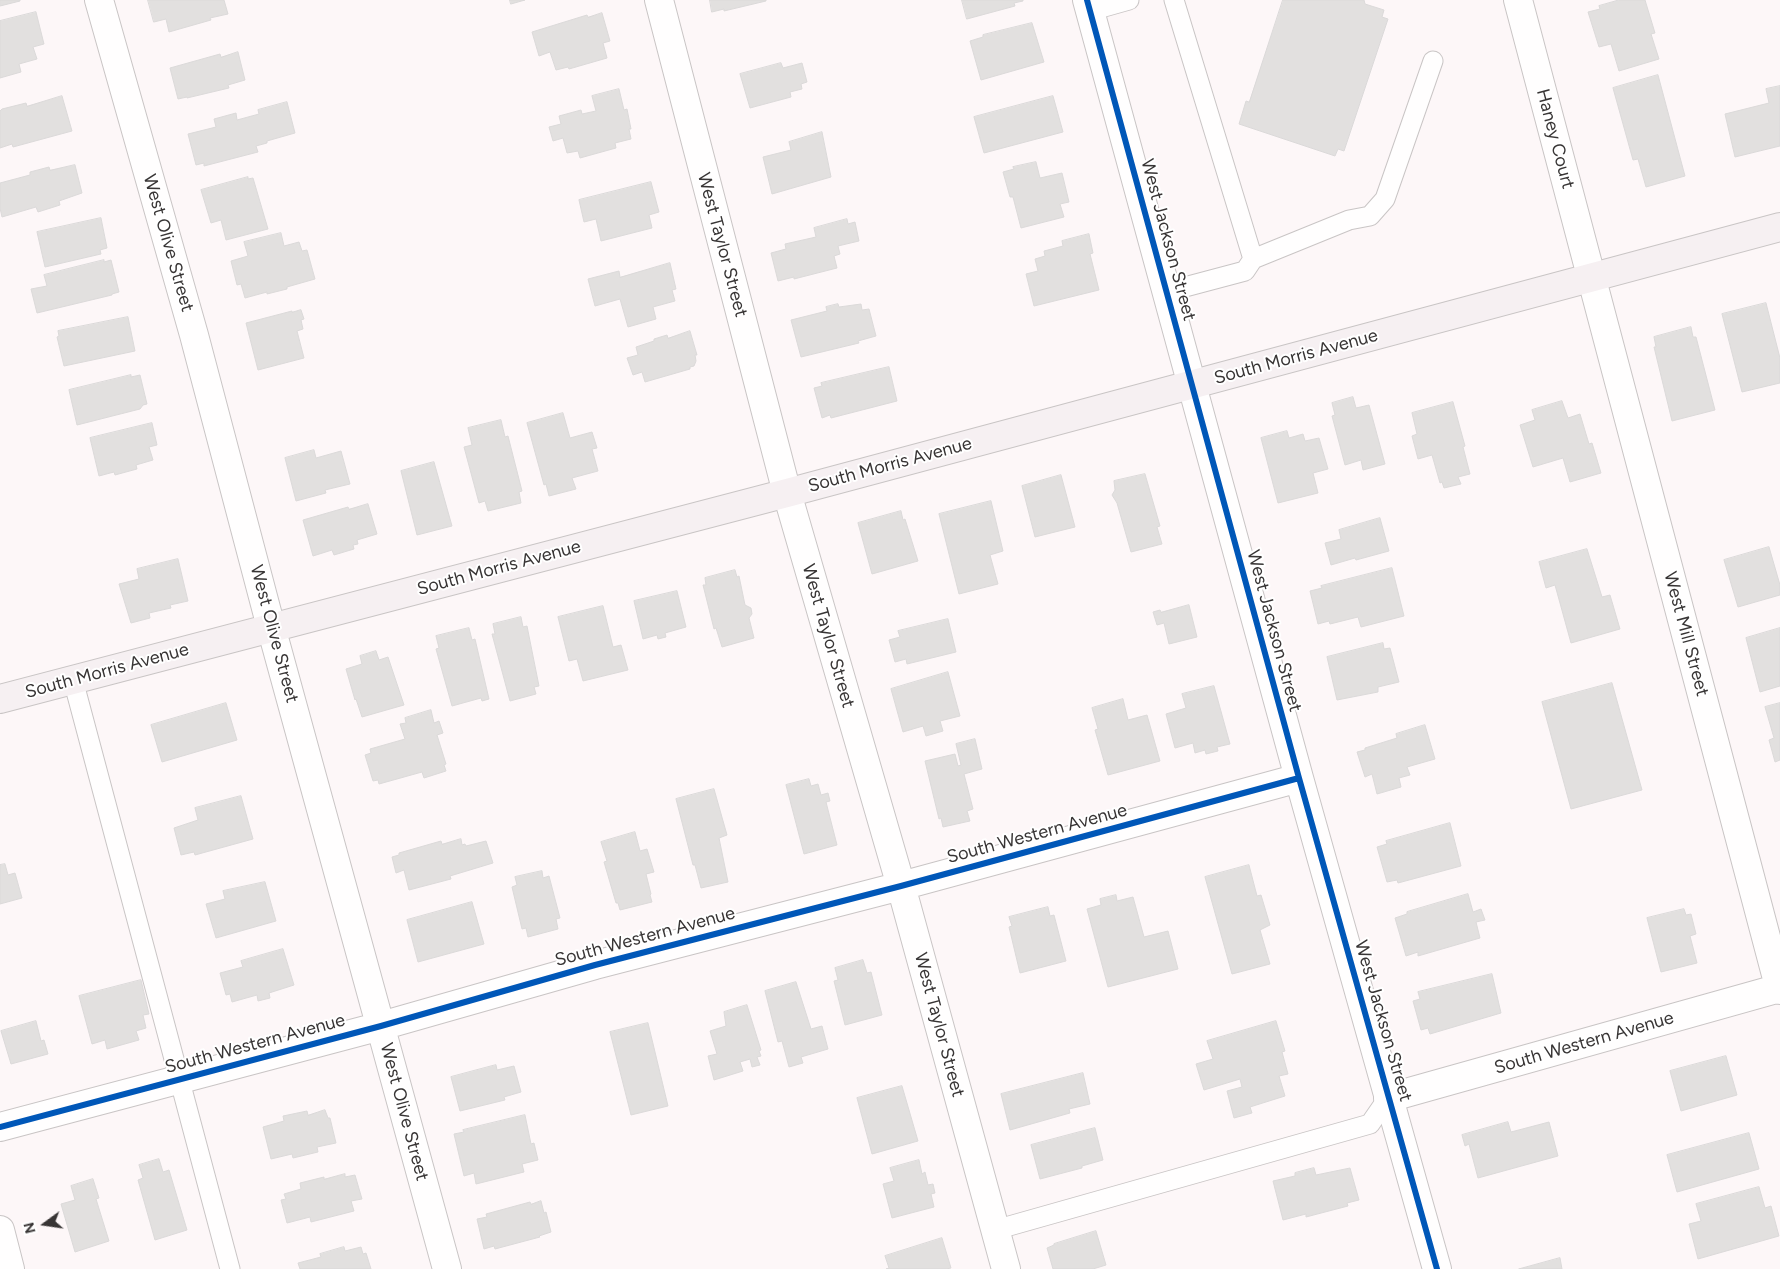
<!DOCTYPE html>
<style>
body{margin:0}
#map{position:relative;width:1780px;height:1269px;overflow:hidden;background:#fdf7f8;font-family:Figtree,sans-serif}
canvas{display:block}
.north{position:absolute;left:20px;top:1199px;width:50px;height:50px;-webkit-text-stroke:4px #fff;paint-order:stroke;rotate:256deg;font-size:14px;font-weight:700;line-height:20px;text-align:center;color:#383535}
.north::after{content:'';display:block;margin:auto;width:18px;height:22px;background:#383535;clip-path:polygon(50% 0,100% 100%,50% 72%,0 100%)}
</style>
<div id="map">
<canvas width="1780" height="1269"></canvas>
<div class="north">N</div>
</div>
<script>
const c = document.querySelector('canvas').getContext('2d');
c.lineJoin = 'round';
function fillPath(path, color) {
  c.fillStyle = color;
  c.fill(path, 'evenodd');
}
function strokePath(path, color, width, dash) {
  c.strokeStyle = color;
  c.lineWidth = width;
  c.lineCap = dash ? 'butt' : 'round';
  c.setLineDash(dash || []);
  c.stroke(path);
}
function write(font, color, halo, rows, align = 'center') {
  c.font = font + ' Figtree,sans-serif';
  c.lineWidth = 4;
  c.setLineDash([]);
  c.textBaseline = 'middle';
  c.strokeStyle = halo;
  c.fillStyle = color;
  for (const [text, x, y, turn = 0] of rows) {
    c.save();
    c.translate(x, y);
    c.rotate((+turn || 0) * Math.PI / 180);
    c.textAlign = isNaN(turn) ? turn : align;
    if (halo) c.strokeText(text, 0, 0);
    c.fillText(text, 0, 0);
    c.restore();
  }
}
const building = new Path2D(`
 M0,0H20V1L0,6Z
 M148,0H224L228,14L210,18L211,20L169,32L166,19L154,22Z
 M510,0H525L511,4Z
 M710,0H766V1L724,11V9L712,12Z
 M962,0H1023V1L1014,3L1015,6L967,19Z
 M1283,0H1364L1365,4L1384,10L1382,17L1388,19L1344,151L1338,149L1335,156L1239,124L1246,101L1249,102Z
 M1619,0H1645L1655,33L1651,34L1659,59L1619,71L1611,44L1599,47L1588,12L1600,9L1599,6Z
 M36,12L44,44L33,47L37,59L19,64L21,72L0,78V21Z
 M602,13L610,41L603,43L607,58L569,69L568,67L556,70L550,52L539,56L532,32L587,15L588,17Z
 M1032,23L1044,62L981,80L970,41L983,37V35Z
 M238,52L245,80L228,85L229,88L187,98V97L178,99L170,68L220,54L221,57Z
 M781,63L783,68L802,63L807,82L801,84L802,89L790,92L791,97L750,108L740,74Z
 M1658,75L1685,176L1646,187L1638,159L1633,160L1613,88Z
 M1780,86V146L1735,157L1725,114L1769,103L1766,89Z
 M619,89L624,110L627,109L631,129H629L631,139L615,143L616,148L580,158L578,151L567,153L563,138L553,141L549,127L561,124L559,116L581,110L582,114L596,111L592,96Z
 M62,96L72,131L13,147L12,144L0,148V111L2,109L26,103L27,106Z
 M1053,96L1063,132L984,153L974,117Z
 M287,102L295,133L267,141V143L256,146L258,152L204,166V163L196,165L188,134L216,127L214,119L236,113L237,120L259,114L258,110Z
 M822,132L831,177L772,194L763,157L791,150L789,142Z
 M1036,162L1040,178L1062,173L1069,202L1060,204L1064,217L1021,228L1013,197H1010L1003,172L1014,169L1013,167Z
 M75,165L82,193L59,201L60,205L38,212L36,207L2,217L0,208V183L30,175V172L49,167L50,170Z
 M248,177V179L253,178L268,229L226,240L221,220L211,223L201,190Z
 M651,182L659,212L649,215L652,228L601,241L596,219L584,222L579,200Z
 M101,218L107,248L100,250L101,254L45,267L37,232Z
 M847,219L848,224L855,222L859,241L838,246L840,254L834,256L837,268L794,279V277L778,281L771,253L786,249L785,244L816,237L814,228Z
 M281,233L284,246L299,242L302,251L307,250L315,279L287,287V289L267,294V292L245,298L241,284L237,285L231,261L248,256L244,242Z
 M1089,234L1093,253L1090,254L1099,290L1034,306L1026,274L1038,271L1035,259L1045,256L1044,251L1063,246L1062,241Z
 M104,260V262L111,260L119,292L112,294V295L37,313L31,289L47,286L44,275Z
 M670,263L676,289L672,290L675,301L653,307L656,319L628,327L620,299L595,306L588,279L619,271L620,277Z
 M1766,303L1780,358V383L1742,392L1722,314Z
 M838,304L839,307L861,304L862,310L869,309L876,336L858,341L859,343L801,357L791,320L827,311L826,307Z
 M301,310L304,319L301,320L303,329L297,331L304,358L258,370L246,323L292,311V312Z
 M128,317L135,351L64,366L57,337L59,336L58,331Z
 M1691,327L1693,337H1696L1715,410L1672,421L1654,347H1656L1654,337Z
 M690,331L697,355H695L696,361L694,366L690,367V369L645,382L642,372L633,375L627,358L638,355L636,347L654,341V339L667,335L668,338Z
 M889,367L897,401L831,418L830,415L822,418L814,388L822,386L821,383Z
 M131,375V377L140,375L147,404L143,405L140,409L77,425L69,390Z
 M1353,397L1356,408L1369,405L1385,464L1363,470L1361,460L1345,465L1332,416L1335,415L1332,403Z
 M1562,401L1568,418L1580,414L1589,444L1592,443L1601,473L1570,482L1563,458L1533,467L1520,425L1535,420L1532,410Z
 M1453,402L1465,446L1463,447L1470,474L1458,477L1461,484L1444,488L1442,482L1440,483L1432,455L1418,459L1412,436L1417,434L1412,413Z
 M563,413L570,438L592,432L597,448L592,449L598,471L572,478L576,489L549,496L546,484L544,485L527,423Z
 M501,420L505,437L508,436L522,491L519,492L521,503L488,511L485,501L479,503L464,447L472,445L468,428Z
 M152,423L157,445L149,447L153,460L136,465L137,469L115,475L114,472L99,476L90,438Z
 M1287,431L1289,438L1303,434L1305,441L1319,438L1328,469L1313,473L1318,493L1278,503L1261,438Z
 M314,450L316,458L341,451L350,484L325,490L326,493L296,501L285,458Z
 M434,462L452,526L417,535L401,471Z
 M1145,474L1160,526L1157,527L1162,544L1131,552L1117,503L1112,495L1115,490L1114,481Z
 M1061,475L1075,527L1035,537L1022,486Z
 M991,501L1003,551L990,555L998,584L959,594L939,514Z
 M368,504L377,534L357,540L358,544L353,545L354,549L334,555L332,550L313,556L303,520L348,507L349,509Z
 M901,511L903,520L905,519L918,561L872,574L858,523Z
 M1380,518L1389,551L1356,560L1355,558L1331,565L1325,543L1341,539L1339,530Z
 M1769,547L1780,585V595L1738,607L1724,560Z
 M1587,549L1602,597L1610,595L1620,629L1571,643L1555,585L1546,588L1539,562Z
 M178,559L188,601L170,605L171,608L149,613L150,618L131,623L119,584L139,579L137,569Z
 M1392,568L1404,616L1361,627L1358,617L1330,624L1329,621L1318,624L1310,591L1322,588L1321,586Z
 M735,570L737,577L739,576L745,605L751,608L752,614L749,618L754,638L722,647L716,628L714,629L703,585H706L705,578Z
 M677,591L686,627L665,633L666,637L658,639L657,635L643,639L634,601Z
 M1189,605L1197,637L1169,644L1164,623L1157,625L1153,612L1160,610L1161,612Z
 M603,606L613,647L621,645L628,670L583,681L577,659L569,661L558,617Z
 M521,617L523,627L527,626L539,686L534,687L536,694L510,701L492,634H495L493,624Z
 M948,619L956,652L907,664L906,659L895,662L889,640L900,637L898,631Z
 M469,628L472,640L475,639L489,699L482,701L481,698L452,706L436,649L439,648L436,636Z
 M1780,628V686L1760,692L1746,638Z
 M1383,643L1384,649L1390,648L1399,682L1378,687V692L1337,700L1327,657Z
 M376,651L379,660L388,657L404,705L362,717L356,699L355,700L346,669L362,664L360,656Z
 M948,672L960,716L940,721L943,731L926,736L923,726L903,732L891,689Z
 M1612,683L1642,790L1571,809L1542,702Z
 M1214,686L1230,744L1217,747L1218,751L1206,754L1205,750L1195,753L1193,743L1175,748L1166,714L1186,708L1182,694Z
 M1123,699L1128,720L1147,715L1160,761L1108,775L1095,730L1098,729L1092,708Z
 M226,703L237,740L162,762L151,725Z
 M1780,703V760L1775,762L1769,740L1774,738L1765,707Z
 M431,710L434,723L439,721L443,733L437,735L446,764L444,765L446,771L424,778L422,772L379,784L378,780L373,781L365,755L371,753L370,749L405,739L400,724L406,723L405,718Z
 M1425,725L1435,759L1407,767L1410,775L1399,778L1401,787L1377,794L1372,774L1365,777L1357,752L1365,750V748L1397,738L1396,734Z
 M975,739L982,769L964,774L973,809L967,811L970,821L943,827L941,818L939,819L925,761L955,754L958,766L961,765L956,744Z
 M809,779L811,786L818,784L821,795L828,793L830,801L826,802L837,845L804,854L786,785Z
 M714,789L727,835L719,838L728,882L701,888L695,865H693L676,799Z
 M241,796L253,839L195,855L194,852L181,855L174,828L198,820L195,808Z
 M1450,823L1461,866L1398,883L1397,880L1387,882L1377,847L1387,844L1386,841Z
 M635,832L640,851L647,849L654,872L646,874L651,894L650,895L652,902L620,910L618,903H616L604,862L607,861L601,842Z
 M461,839L462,845L465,844L466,846L486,841L493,863L450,876L451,879L409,890L404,870L396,873L392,857L399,855V853L441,841L442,844Z
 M5,864L8,875L15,873L22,898L0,904V865Z
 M1249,865L1257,896L1261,895L1270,925L1260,930L1270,964L1232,974L1205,877Z
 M542,871L543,878L549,876L560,918L556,919L558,929L528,937L526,928L522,929L512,887L517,885L515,877Z
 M265,882L276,921L216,938L206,904L225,899L223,891Z
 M1468,894L1473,912L1481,909L1485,920L1476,922L1480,938L1418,956V952L1406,956L1395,918L1407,914V912Z
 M1116,895L1117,901L1133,897L1144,937L1168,931L1178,969L1108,987L1087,909L1101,905L1100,899Z
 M472,902L484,944L418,962L407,920Z
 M1048,907L1050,916L1054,915L1066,961L1020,973L1009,927L1012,926L1009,917Z
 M1684,909L1686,915L1691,914L1696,934L1690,936L1697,963L1661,972L1647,918Z
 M283,949L294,985L269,993L270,998L258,1001L257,995L232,1002L230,994L226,995L220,973L243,967L241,961Z
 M863,960L867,973L871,972L882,1015L845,1025L834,981L838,980L835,968Z
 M1492,974L1501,1013L1430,1034L1428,1028L1421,1030L1413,1001L1420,999L1418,992Z
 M141,980L149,1014L143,1015L146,1028L136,1031L139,1040L107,1049L105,1040L92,1044L79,996Z
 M796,982L811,1029L822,1026L828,1049L801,1057L803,1063L789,1067L782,1041L778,1042L765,991Z
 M747,1005L761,1050L759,1051L761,1056L757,1057L760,1065L752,1067L750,1059L740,1062L743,1071L714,1080L708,1056L717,1054L710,1031L726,1026L724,1012Z
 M36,1021L41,1041L44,1040L48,1054L11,1064L1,1031Z
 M1276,1021L1285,1051L1282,1052L1288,1074L1279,1076L1285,1096L1250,1107L1252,1113L1234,1118L1227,1091L1242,1087L1240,1079L1204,1090L1196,1064L1213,1059L1207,1041Z
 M648,1023L668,1106L631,1115L610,1032Z
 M1726,1056L1737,1095L1681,1111L1670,1071Z
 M496,1065L497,1070L514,1066L521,1092L504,1097L505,1100L460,1111L451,1077Z
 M1083,1073L1090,1104L1069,1109L1070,1113L1010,1130L1001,1094Z
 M902,1086L918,1141L872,1154L857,1098Z
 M325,1110L328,1118H330L336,1143L317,1147L318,1152L293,1158L292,1154L271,1159L263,1127L284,1121L283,1116L307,1111L308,1115Z
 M525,1115L531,1144L534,1143L538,1160L522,1164L524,1172L476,1184L474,1173L464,1176L454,1134L464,1132L463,1130Z
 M1508,1122L1511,1132L1549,1122L1558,1156L1478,1178L1469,1144L1465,1146L1462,1135Z
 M1095,1128L1103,1160L1082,1166V1168L1040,1179L1031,1145Z
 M1749,1133L1759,1169L1677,1192L1667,1155Z
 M159,1159L163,1172L169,1170L187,1230L155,1240L138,1180L143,1178L139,1165Z
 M919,1160L922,1174L925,1172L928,1185L933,1184L935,1193L931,1194L934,1207L892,1218L883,1184L894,1181L890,1168Z
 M1314,1168L1316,1175L1350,1168L1359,1200L1347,1203L1348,1206L1306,1217V1214L1283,1220L1273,1181L1295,1176V1173Z
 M345,1174V1177L355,1175L362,1199L351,1201L354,1211L311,1222L310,1217L287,1223L281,1200L286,1199L284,1194L301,1189L300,1183L324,1177V1179Z
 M93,1179L99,1198L96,1199L109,1241L75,1252L61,1204L75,1200L71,1186Z
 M1759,1187L1765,1208L1771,1206L1779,1236L1698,1259L1689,1224L1701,1221L1696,1204Z
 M541,1201L544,1213L546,1212L551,1232L539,1236L540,1237L495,1249L494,1246L484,1249L477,1219L487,1217L486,1214L530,1202L531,1204Z
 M1096,1231L1106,1265L1093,1269H1053L1047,1248L1054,1245V1244Z
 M942,1238L951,1268L946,1269H886L889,1268L885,1256Z
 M344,1247L345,1251L361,1247L363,1254L366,1253L371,1269H300L298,1263L321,1257L320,1254Z
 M1560,1258L1562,1269H1519Z`);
fillPath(building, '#e2e0df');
strokePath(building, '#dbd9d9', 1);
const service = new Path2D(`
 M1090,11L1129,0
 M1253,259L1349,220L1370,216L1385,199L1433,61
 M1166,292L1245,271L1253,259L1174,0
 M73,680L230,1269
 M995,1230L1370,1124L1388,1098`);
const minor = new Path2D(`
 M99,0L194,335L271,627L447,1269
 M659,0L787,493L901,886L1006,1269
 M1087,0L1299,778L1437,1269
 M1518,0L1780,990
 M1388,1098L1780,988
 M0,1127L381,1026L595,965L901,886L1299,778
 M0,1230L10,1269`);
const secondary = new Path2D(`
 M0,699L787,493L1780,227`);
strokePath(service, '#c9c5c5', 21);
strokePath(minor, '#c9c5c5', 30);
strokePath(secondary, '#c9c5c5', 30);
strokePath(service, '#fffefe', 19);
strokePath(minor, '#fffefe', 28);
strokePath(secondary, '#f6f0f2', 28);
strokePath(new Path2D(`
 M1087,0L1299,778L1437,1269
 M0,1127L381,1026L595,965L901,886L1299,778`), '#0057b8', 6);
write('18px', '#383535', '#fff', [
 ["Haney Court",1555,139,75],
 ["West Jackson Street",1168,240,75],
 ["West Olive Street",168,243,74],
 ["West Taylor Street",722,245,75],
 ["South Morris Avenue",1296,357,-15],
 ["South Morris Avenue",890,465,-15],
 ["South Morris Avenue",499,568,-15],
 ["West Jackson Street",1274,631,75],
 ["West Olive Street",274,634,75],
 ["West Mill Street",1686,634,75],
 ["West Taylor Street",828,636,74],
 ["South Morris Avenue",107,671,-15],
 ["South Western Avenue",1037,834,-15],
 ["South Western Avenue",645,937,-15],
 ["West Jackson Street",1383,1021,74],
 ["West Taylor Street",939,1025,75],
 ["South Western Avenue",1584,1043,-16],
 ["South Western Avenue",255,1044,-15],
 ["West Olive Street",404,1112,75]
]);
</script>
